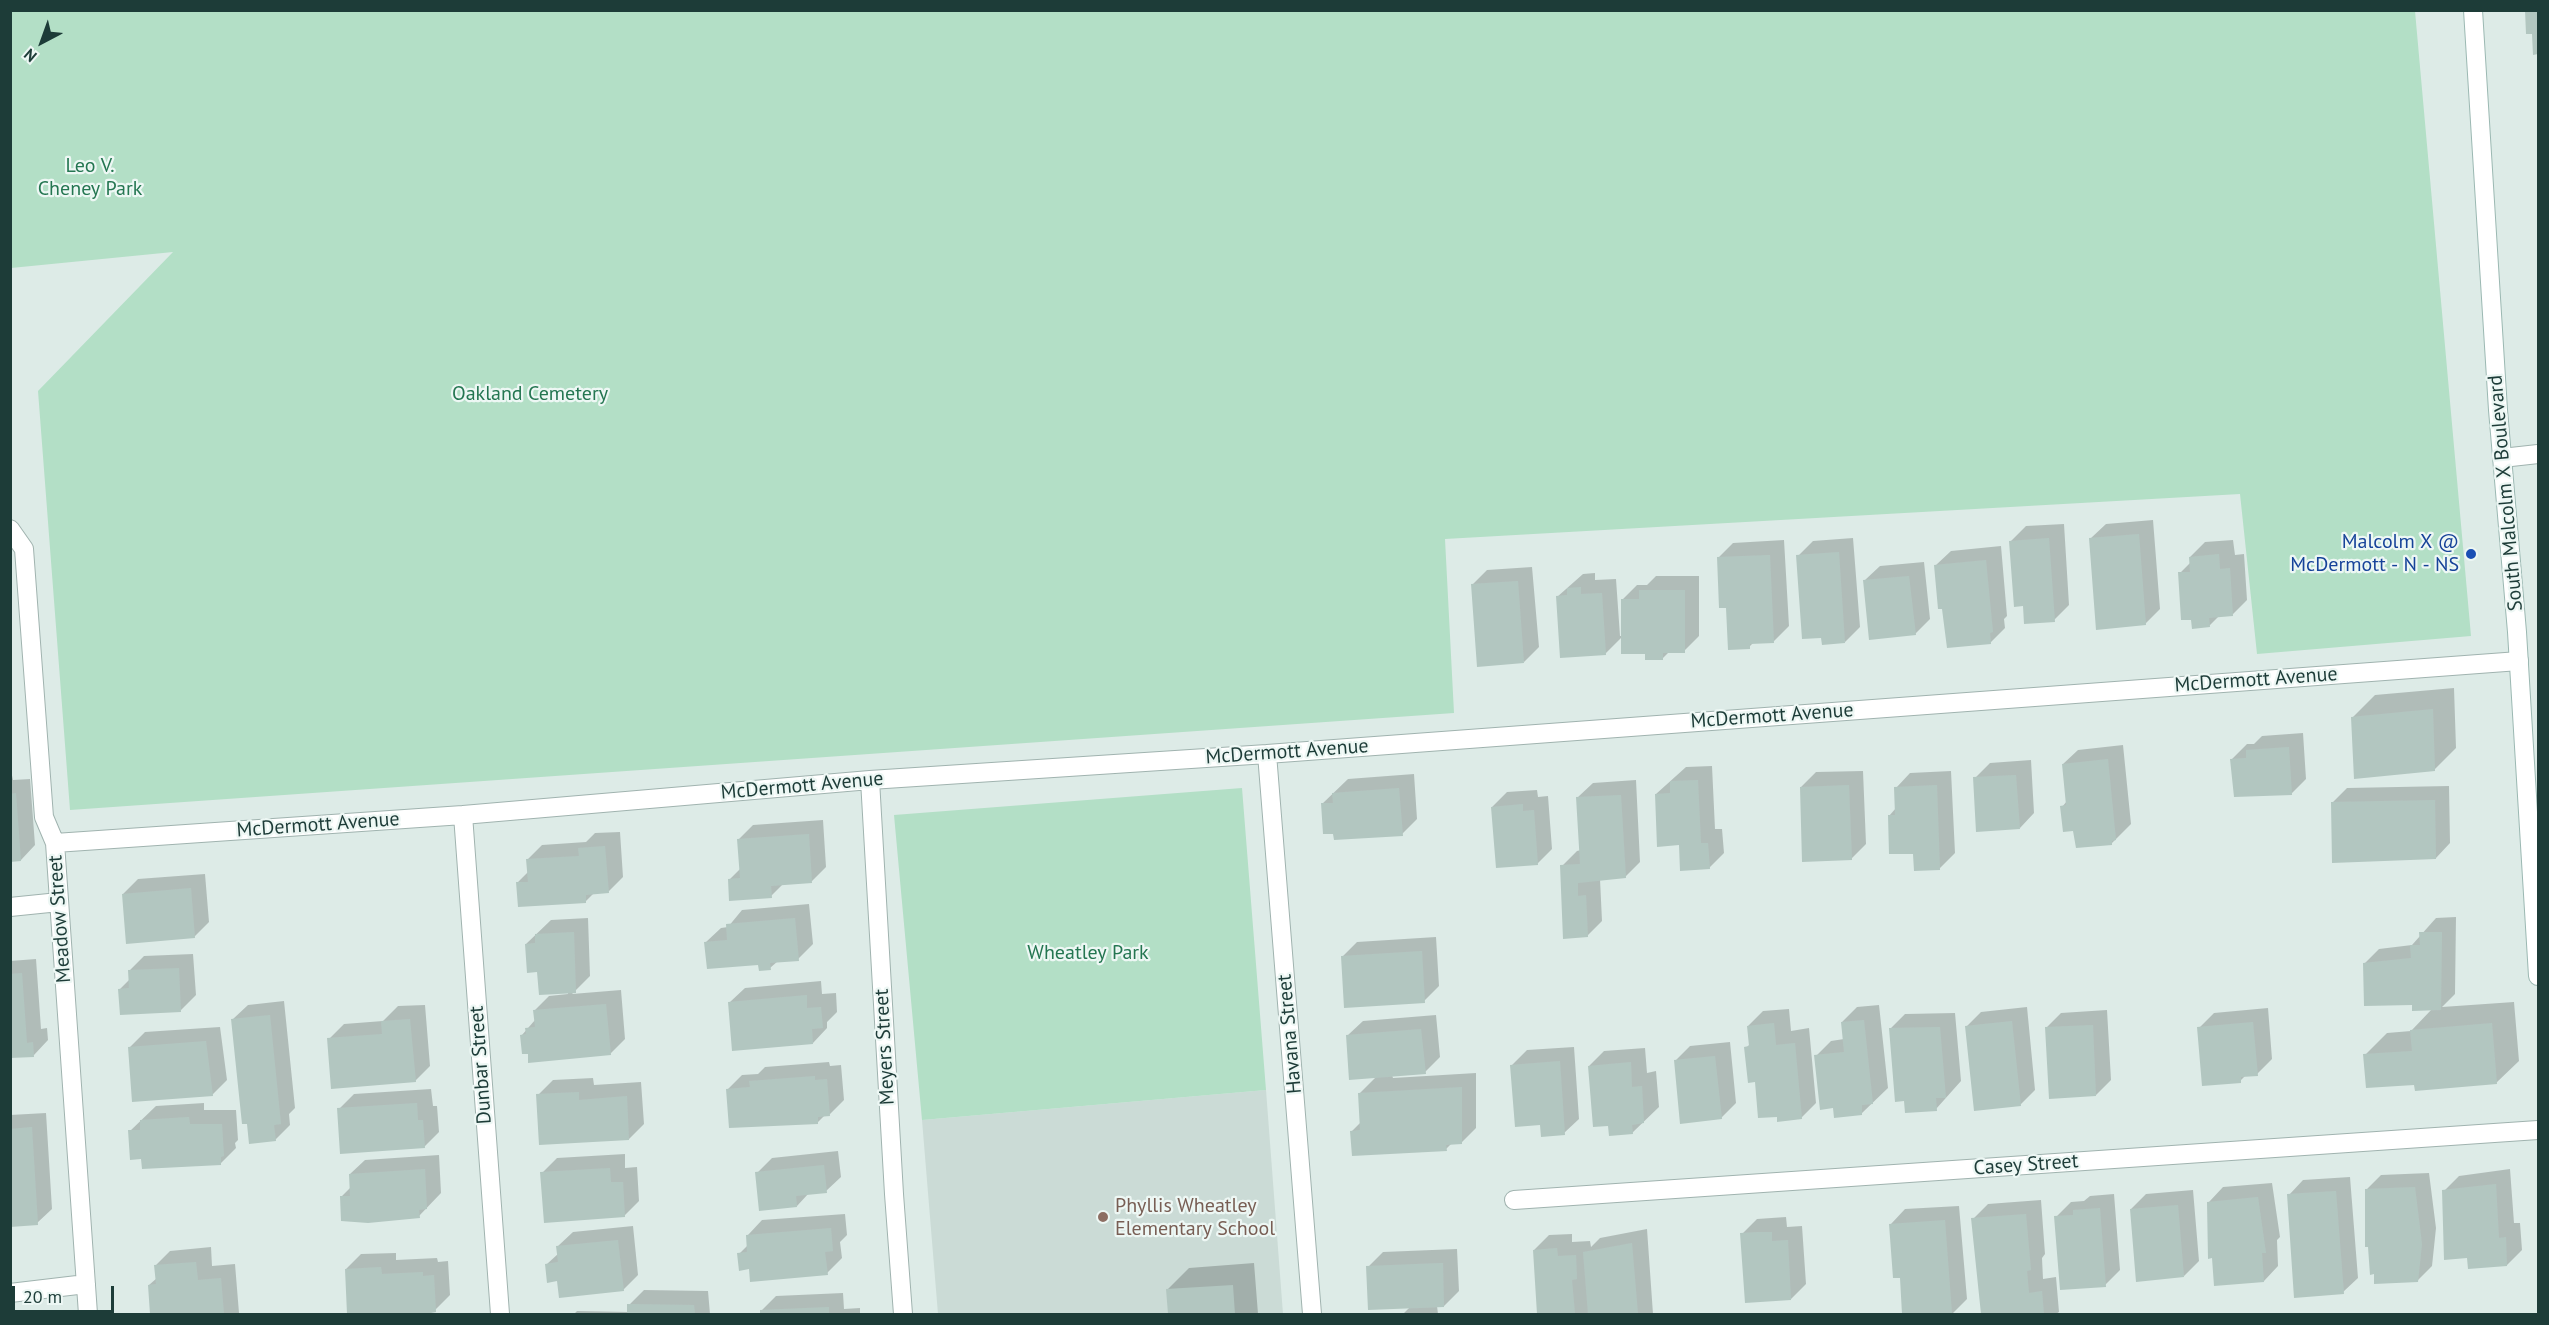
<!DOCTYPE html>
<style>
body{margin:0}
#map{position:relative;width:2549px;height:1325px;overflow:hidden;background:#ddebe7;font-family:"PT Sans",sans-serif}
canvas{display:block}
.frame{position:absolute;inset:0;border:12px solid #1d3c38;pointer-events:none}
.north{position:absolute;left:12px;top:12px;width:60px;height:60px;-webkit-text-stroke:4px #edf7f4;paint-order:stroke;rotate:221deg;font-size:16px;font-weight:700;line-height:24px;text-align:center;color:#1d3c38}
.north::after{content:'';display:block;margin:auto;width:21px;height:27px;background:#1d3c38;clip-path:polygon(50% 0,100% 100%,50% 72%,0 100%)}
.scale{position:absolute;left:12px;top:1286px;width:102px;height:27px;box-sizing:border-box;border:3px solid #1d3c38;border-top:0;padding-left:8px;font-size:18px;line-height:21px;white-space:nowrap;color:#1d3c38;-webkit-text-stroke:4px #edf7f4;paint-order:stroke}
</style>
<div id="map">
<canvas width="2549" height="1325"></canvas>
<div class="frame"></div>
<div class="north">N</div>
<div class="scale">20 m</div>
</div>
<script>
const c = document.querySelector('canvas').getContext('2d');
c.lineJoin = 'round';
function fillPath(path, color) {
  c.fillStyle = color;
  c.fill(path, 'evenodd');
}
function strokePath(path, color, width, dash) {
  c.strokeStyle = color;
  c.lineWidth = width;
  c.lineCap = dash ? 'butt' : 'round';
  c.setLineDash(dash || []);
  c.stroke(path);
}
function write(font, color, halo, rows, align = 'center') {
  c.font = font + ' "PT Sans",sans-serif';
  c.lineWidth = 4.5;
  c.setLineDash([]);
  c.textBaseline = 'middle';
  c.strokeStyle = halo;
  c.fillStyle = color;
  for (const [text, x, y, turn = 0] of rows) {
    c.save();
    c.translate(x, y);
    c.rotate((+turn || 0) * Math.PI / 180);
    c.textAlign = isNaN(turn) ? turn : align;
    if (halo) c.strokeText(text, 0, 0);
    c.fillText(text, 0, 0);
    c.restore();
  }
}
fillPath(new Path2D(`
 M1266,1090L1283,1314H938L922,1120Z`), '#cbdbd6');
fillPath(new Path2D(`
 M10,11H2415L2471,636L2257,654L2240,494L1445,539L1454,713L70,810L38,391L173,252L11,268Z
 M1242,788L1266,1090L922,1120L894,815Z`), '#b3dfc6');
fillPath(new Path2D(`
 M2526,10H2538V53H2534L2533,33Z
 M2153,520L2160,609L2145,624L2091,538L2106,524Z
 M2064,524L2069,605L2054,620L2024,604L2011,541L2026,526Z
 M1853,538L1860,627L1845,642L1798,556L1813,541Z
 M1784,540L1789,626L1774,641L1754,642L1749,647L1727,606L1718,558L1733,543Z
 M2233,540L2235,555L2244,554L2247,600L2232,615H2220L2209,626L2180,573L2191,562L2190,557L2205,542Z
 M2001,546L2007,616L2004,619L2005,628L1990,643L1936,565L1951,551Z
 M1924,562L1930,619L1915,634L1865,580L1880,566Z
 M1532,567L1539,647L1524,662L1472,585L1487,570Z
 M1595,573V580L1616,579L1620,636H1622V600L1637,585H1647L1656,576H1699V636L1684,651H1670L1662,659L1647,652L1622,637L1605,654L1557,597L1583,574Z
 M2454,688L2456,748L2434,770L2353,717L2375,695Z
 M2303,733L2306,779L2291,794L2232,759L2247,744H2254L2262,736Z
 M2123,745L2131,824L2112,843L2074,829L2062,807L2067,801L2063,764L2078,750Z
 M2031,760L2034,813L2020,828L1975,778L1990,763Z
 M10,766L13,780L30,779L35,845L21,860H10Z
 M1712,766L1715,829H1722L1724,853L1709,868L1680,844L1656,794L1686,767Z
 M1863,771L1866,844L1851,859L1801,787L1816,772Z
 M1951,771L1955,853L1940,868L1915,852L1889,816L1896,808V788L1910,773Z
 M1414,774L1417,819L1402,834L1322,804L1348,779Z
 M1636,780L1640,862L1625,877L1600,879L1602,921L1587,936L1562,866L1577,851L1581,850L1578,797L1593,783Z
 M2449,786L2450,843L2436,858L2332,803L2347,788Z
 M1537,790L1538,797L1548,796L1552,849L1537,864L1492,807L1507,792Z
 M823,820L826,867L812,881L784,883L771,896L729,880L741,868L738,840L753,825Z
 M620,832L623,877L608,892L594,893L586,901L517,883L528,872L527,860L542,845L586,842L595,833Z
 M205,874L209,922L194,937L123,894L138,879Z
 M809,904L813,944L798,959L778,961L770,968L706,942L721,928L728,927L742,910Z
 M2456,917L2455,994L2442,1007L2514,1002L2519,1061L2496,1083H2416L2365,1055L2387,1033L2411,1031L2432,1009L2414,1003L2364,964L2379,949L2412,945L2436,918Z
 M588,918L590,976L572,994L621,990L625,1039L610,1054L522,1035L535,1020L534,1011L549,996L568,994V992L539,970L526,944L551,920Z
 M1436,937L1439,986L1424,1001L1342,957L1357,942Z
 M193,954L196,995L181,1010L120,989L130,979L129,971L144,956Z
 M36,959L41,1029L47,1028L48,1040L34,1055L10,1057V961Z
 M821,981L822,994L836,993L837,1012L827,1022V1028L813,1043L730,1002L745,988Z
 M284,1001L295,1108L289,1114L290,1125L275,1140L233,1019L248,1005Z
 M425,1005L430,1066L415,1081L329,1039L344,1024L383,1021L398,1006Z
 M1879,1005L1888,1088L1862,1113L1816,1056L1831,1041L1844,1039L1842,1022L1857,1007Z
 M2027,1007L2035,1090L2020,1105L1967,1026L1981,1012Z
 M2268,1008L2272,1059L2257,1074L2246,1075L2240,1081L2199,1028L2214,1013Z
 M1789,1009L1791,1031L1809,1028L1816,1103L1801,1118L1778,1115L1756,1081L1746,1048L1750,1044L1748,1026L1763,1011Z
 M2107,1010L2111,1080L2096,1095L2046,1028L2061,1013Z
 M1955,1013L1961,1081L1936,1109L1890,1029L1905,1014Z
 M1436,1015L1440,1057L1425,1072L1392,1075L1393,1078L1476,1073V1128L1461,1143H1452L1446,1149L1352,1131L1361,1122L1359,1094L1377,1076L1348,1035L1363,1021Z
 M220,1027L227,1080L212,1095L130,1047L145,1032Z
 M1730,1042L1736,1103L1721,1118L1675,1061L1690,1046Z
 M1574,1047L1579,1119L1564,1133L1542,1123L1512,1065L1527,1050Z
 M1645,1048L1647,1073L1656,1071L1659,1107L1632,1133L1589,1066L1604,1051Z
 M829,1062L830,1066L841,1065L844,1100L829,1115H825L818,1122L727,1090L742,1075L758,1074L765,1067Z
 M593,1078L594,1085L641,1082L644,1124L629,1139L538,1095L553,1080Z
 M431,1089L433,1106H437L439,1132L424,1147L339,1109L354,1094Z
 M204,1103V1110H236L238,1140L235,1143L236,1148L221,1163L142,1158L130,1131L156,1106Z
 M46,1113L52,1209L37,1223L10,1225V1115Z
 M838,1151L841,1177L826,1191L809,1193L797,1206L757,1173L772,1158Z
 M625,1154V1168L637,1167L639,1201L624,1216L542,1173L557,1158Z
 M439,1155L441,1193L419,1216L341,1197L351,1187L350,1174L365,1160Z
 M2510,1169L2514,1223H2520L2522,1250L2507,1265L2469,1257L2444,1191L2459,1176Z
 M2429,1173L2436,1228L2432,1266L2417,1281L2366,1190L2381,1175Z
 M2350,1177L2358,1278L2343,1292L2289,1195L2303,1180Z
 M2272,1183L2280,1237L2277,1240L2278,1266L2264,1281L2213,1257L2209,1202L2223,1187Z
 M2193,1190L2199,1261L2184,1276L2131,1209L2146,1194Z
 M2114,1194L2120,1270L2105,1285L2056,1217L2071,1202L2084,1201L2090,1196Z
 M2041,1200L2045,1254L2042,1258L2043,1279L2056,1277L2059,1312L2056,1314H1982L1973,1219L1988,1204Z
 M1959,1206L1967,1299L1952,1314H1904L1901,1277L1891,1224L1905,1209Z
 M845,1214L847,1235L840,1242L842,1258L827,1273L750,1268L739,1254L748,1245V1235L762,1220Z
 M1786,1217L1787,1227L1802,1226L1806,1284L1791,1299L1742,1234L1757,1219Z
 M633,1226L638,1275L623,1290L559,1280L547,1264L559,1253L558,1246L573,1232Z
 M1647,1229L1653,1314H1539L1534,1250L1549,1235L1572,1234V1242L1590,1241L1591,1247L1600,1238Z
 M211,1247L212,1266L235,1264L239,1313L151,1314L149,1285L157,1278L156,1265L170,1251Z
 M1457,1249L1459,1291L1444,1306H1437L1438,1314H1403L1410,1307L1368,1267L1383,1252Z
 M396,1253V1260L437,1258L438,1262L448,1261L450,1295L435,1310L421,1314H349L346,1269L361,1254Z
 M1254,1263L1258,1314H1169L1167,1290L1189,1268Z
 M644,1290L708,1291L710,1314H574L577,1311L629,1312V1305Z
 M843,1293L844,1309L860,1308V1314H761V1311L776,1296Z`), '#0003');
fillPath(new Path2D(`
 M2525,10H2538V54L2533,55L2532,34H2526Z
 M2139,534L2146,625L2096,630L2089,538Z
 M2049,538L2055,622L2024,624L2023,606L2014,607L2009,541Z
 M1839,552L1845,643L1822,645L1821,638L1802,639L1796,555Z
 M2219,554L2220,569L2230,568L2233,616L2209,618L2210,627L2192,629L2191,620H2181L2178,572H2190L2189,557Z
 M1770,555L1774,643L1750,644V649L1728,650L1726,608H1719L1717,557Z
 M1986,560L1993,632L1990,633L1991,644L1947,648L1942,609H1938L1934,565Z
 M1909,576L1916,635L1869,640L1863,580Z
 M1518,581L1524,663L1477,667L1471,584Z
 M1581,587V594L1602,593L1606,655L1560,658L1556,596L1567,595V588Z
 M1639,590H1685V653H1663V660H1645V654H1621V599H1639Z
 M2433,709L2435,771L2354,779L2351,717Z
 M2289,747L2292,795L2234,797L2230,759L2246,758V750Z
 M2108,759L2116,840L2112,841V845L2076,848L2073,831L2063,832L2060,806L2066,805L2062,764Z
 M2016,775L2020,829L1976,832L1973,777Z
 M1698,780L1701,843H1708L1710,869L1680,871L1679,845L1657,847L1655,794L1670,793V781Z
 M1849,785L1852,860L1802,862L1800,787Z
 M1937,785L1940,870L1914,871L1913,854H1889L1888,815H1895L1894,787Z
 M1399,788L1403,836L1334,840L1333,834H1323L1321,803H1333L1332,793Z
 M16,793L21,861L10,862V794Z
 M1621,795L1626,878L1578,883V896L1586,895L1588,937L1563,939L1560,865L1580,864L1576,797Z
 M2435,800L2436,859L2332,863L2331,802Z
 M1523,804V811L1534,810L1538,865L1496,868L1491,807Z
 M809,834L812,883L771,886L772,898L729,901L728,879L740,878L737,839Z
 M605,846L609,893L586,895V903L518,907L516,882H528L526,859L579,856L578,848Z
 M191,888L195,938L126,944L122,894Z
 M795,918L799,961L770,963L771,970L759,971L758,965L707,969L704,942L727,940L726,924Z
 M574,932L576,993L539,995L537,972L527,973L525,944L535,943V934Z
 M2419,932H2442L2441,1010L2412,1011V1005L2364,1006L2363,963L2411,958L2410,945H2420Z
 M1422,951L1425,1003L1344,1008L1341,956Z
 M179,968L181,1012L120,1015L118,989L129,988L128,970Z
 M22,973L27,1043L33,1042L34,1057L10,1058V974Z
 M807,995V1008L821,1007L823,1028L812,1029L813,1044L732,1051L728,1002Z
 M606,1004L611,1055L528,1063V1054H522L520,1035L526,1034L525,1028L535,1027L533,1010Z
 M270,1015L281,1124L274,1125L276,1141L249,1144L247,1124H242L231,1019Z
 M410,1019L416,1082L331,1089L327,1038L382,1034L381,1021Z
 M1864,1020L1873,1104L1862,1105V1115L1834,1118L1833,1108L1820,1110L1814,1055L1844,1052L1841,1022Z
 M2012,1021L2021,1106L1974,1111L1965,1026Z
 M2253,1022L2258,1076L2241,1077V1083L2202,1086L2197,1027Z
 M1774,1023L1776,1045L1795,1043L1802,1119L1777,1122V1117L1758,1118L1755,1082L1748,1083L1744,1047L1749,1046L1747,1026Z
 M2492,1023L2497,1084L2415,1091L2414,1085L2366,1088L2363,1054L2412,1051L2410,1030Z
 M2093,1025L2096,1096L2049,1099L2045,1027Z
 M1940,1027L1946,1098H1936L1937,1111L1905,1113L1904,1101L1895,1102L1889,1028Z
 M1421,1029L1426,1074L1349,1080L1346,1035Z
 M206,1041L213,1096L132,1102L128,1047Z
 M1715,1056L1722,1119L1680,1124L1674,1060Z
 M1560,1061L1565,1135L1541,1137L1540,1125L1515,1127L1510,1065Z
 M1631,1062L1632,1087L1642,1086L1644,1123L1632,1125L1633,1134L1609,1136L1608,1126L1593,1127L1588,1066Z
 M815,1076V1080L827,1079L830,1116L818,1117V1124L729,1128L726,1089L750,1087L749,1081Z
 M1462,1087V1144L1446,1145L1447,1151L1352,1156L1350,1131L1360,1130L1358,1093Z
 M579,1092V1100L627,1096L629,1140L539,1145L536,1094Z
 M417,1103L418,1120H423L425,1148L340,1154L337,1108Z
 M189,1117L190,1124H222L224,1156L221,1157V1165L142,1169L141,1159L130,1160L128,1130H140V1120Z
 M32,1127L38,1225L10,1227V1129Z
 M824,1165L827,1193L796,1196L797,1207L759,1211L755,1172Z
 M610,1168L611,1182H623L625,1217L544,1223L540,1172Z
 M425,1169L427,1209L419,1210L420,1218L368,1223L341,1221L340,1196H350L349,1174Z
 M2496,1184L2499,1238L2506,1237L2507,1266L2468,1269L2467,1258L2444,1260L2442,1190Z
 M2415,1187L2422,1244L2418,1282L2374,1284V1274L2370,1275L2368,1247H2365V1189Z
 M2336,1191L2344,1294L2294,1298L2287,1194Z
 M2258,1197L2266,1253H2262L2264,1282L2214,1286L2212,1258L2208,1259L2207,1202Z
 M2178,1205L2184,1277L2136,1282L2130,1209Z
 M2100,1208L2106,1287L2060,1290L2054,1216L2073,1215V1210Z
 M2026,1214L2031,1270L2027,1271L2029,1293L2042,1291L2044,1314H1981L1971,1218Z
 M1945,1220L1952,1314H1902L1900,1278H1893L1889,1224Z
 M831,1228L833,1251L825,1252L828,1275L750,1282L749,1269L739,1271L737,1253L747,1252L746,1235Z
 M1758,1232H1772V1241L1788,1240L1791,1300L1745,1303L1740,1233Z
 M618,1240L624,1291L559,1298L557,1281L547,1283L545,1264L558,1262L556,1246Z
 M1632,1243L1638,1314H1588L1583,1252Z
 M1557,1248L1558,1256L1576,1255L1577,1279L1572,1280L1575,1314H1537L1533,1250Z
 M196,1262L198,1280L221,1278L224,1314H150L148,1285L156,1284L154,1265Z
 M1443,1263L1444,1307L1368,1310L1366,1266Z
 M381,1267L382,1274L423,1272V1276L434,1275L436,1312L426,1314H347L345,1269Z
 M1233,1285L1235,1314H1168L1166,1289Z
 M627,1304L694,1305L695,1314H627Z
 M829,1307V1314H760V1310Z`), '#b2c6c0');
const street = new Path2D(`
 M2502,458L2538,454
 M10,529L24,549L44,817L55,843L88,1314
 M1267,754L1312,1314
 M870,780L894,1194L903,1314
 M463,815L500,1314
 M55,843L463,815L870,780L1267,754L2519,661
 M10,907L59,902
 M1514,1200L2538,1130
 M10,1293L86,1284`);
const secondary = new Path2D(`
 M2473,10L2498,410L2517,632L2538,976`);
strokePath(street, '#a0b3af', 20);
strokePath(secondary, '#9bb8b2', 20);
strokePath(street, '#fff', 18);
strokePath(secondary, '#fff', 18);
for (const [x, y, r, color] of [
 [2471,554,6,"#1a4fb4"],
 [1103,1217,6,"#8d6e63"]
]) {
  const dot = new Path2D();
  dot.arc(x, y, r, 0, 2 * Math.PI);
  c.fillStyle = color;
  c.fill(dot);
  strokePath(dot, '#edf7f4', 2);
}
write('20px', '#247651', '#edf7f4', [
 ["Leo V.",90,166],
 ["Cheney Park",90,189],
 ["Oakland Cemetery",530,394],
 ["Wheatley Park",1088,953]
]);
write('20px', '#1d3c38', '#edf7f4', [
 ["South Malcolm X Boulevard",2506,493,-95],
 ["McDermott Avenue",2256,680,-4],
 ["McDermott Avenue",1772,716,-4],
 ["McDermott Avenue",1287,752,-4],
 ["McDermott Avenue",802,786,-5],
 ["McDermott Avenue",318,825,-4],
 ["Meadow Street",60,919,-94],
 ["Havana Street",1290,1034,-95],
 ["Meyers Street",885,1047,-93],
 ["Dunbar Street",481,1065,-94],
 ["Casey Street",2026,1165,-4]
]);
write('20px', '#164399', '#edf7f4', [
 ["Malcolm X @",2459,542],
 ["McDermott - N - NS",2459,565]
], 'right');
write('20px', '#785e54', '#edf7f4', [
 ["Phyllis Wheatley",1115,1206],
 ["Elementary School",1115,1229]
], 'left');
</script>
